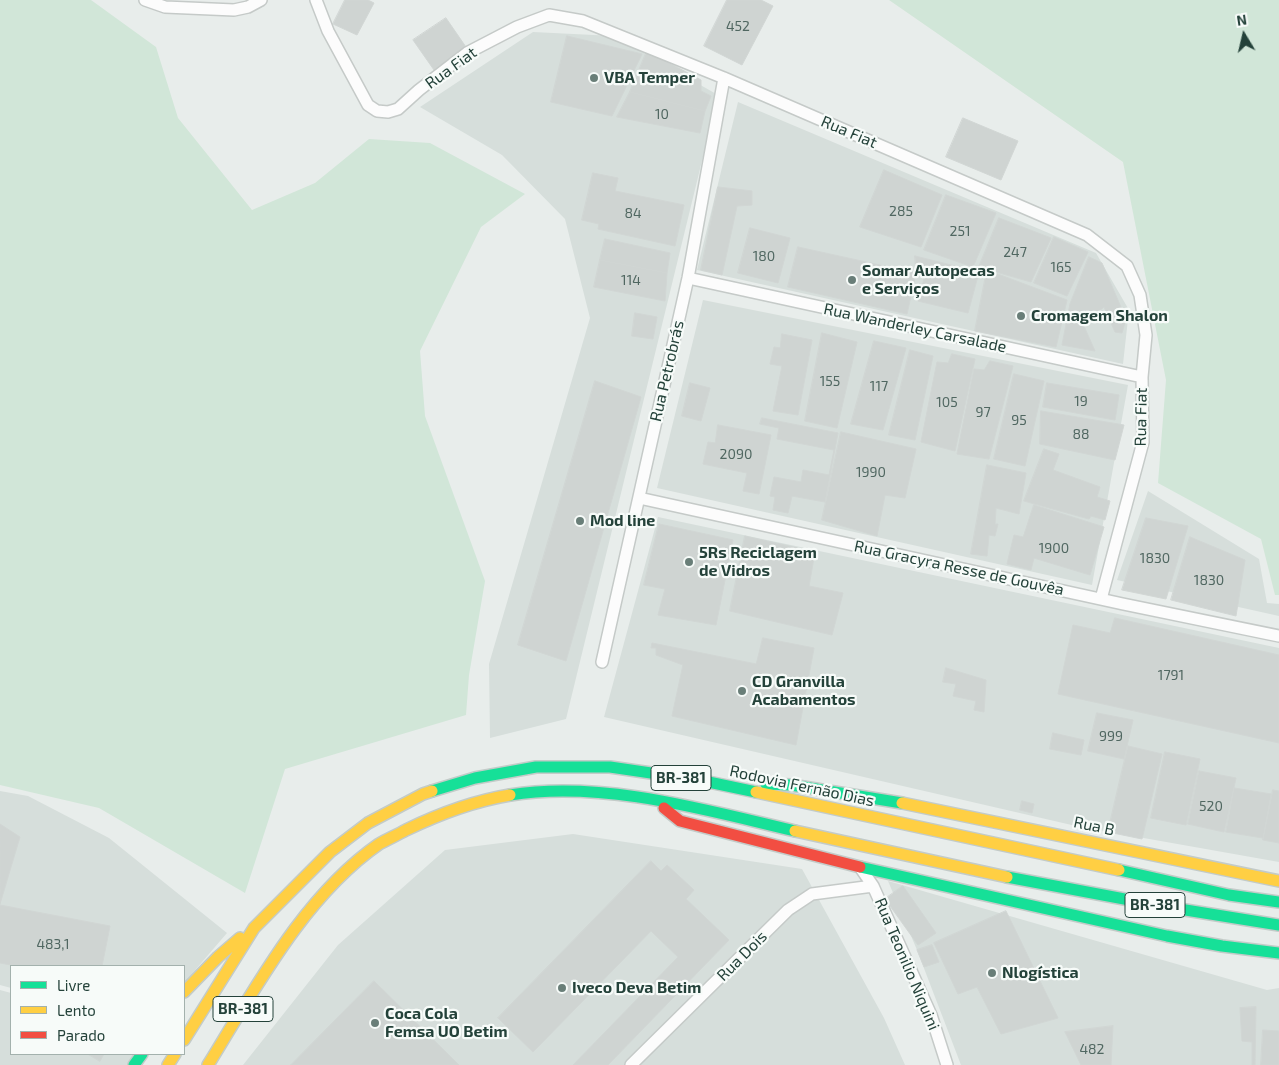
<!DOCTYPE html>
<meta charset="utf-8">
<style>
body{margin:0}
#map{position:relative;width:1279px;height:1065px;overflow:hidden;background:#e8edeb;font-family:"Exo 2",sans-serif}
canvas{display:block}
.legend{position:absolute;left:10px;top:965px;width:175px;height:90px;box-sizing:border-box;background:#f7fbf9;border:1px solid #a3b1ad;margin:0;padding:6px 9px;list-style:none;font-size:15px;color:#24423a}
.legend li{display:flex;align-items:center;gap:10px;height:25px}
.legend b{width:25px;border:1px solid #a3b1ad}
.north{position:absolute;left:1219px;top:10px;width:50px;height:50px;-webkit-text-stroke:4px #f7fbf9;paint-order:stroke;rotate:351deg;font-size:14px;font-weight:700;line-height:20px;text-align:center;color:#24423a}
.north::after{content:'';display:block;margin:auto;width:18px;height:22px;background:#24423a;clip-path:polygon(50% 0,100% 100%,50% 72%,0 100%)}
</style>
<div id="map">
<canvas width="1279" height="1065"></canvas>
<ul class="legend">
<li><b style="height:6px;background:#16e098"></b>Livre</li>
<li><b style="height:6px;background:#ffcf43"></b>Lento</li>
<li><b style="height:6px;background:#f24e42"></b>Parado</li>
</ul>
<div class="north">N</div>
</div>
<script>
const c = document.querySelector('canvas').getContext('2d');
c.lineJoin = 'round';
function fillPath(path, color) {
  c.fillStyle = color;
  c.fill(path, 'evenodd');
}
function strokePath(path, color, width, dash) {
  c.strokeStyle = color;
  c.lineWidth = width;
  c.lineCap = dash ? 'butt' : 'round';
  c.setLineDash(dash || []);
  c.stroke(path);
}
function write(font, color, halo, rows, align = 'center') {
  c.font = font + ' "Exo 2",sans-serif';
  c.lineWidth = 4.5;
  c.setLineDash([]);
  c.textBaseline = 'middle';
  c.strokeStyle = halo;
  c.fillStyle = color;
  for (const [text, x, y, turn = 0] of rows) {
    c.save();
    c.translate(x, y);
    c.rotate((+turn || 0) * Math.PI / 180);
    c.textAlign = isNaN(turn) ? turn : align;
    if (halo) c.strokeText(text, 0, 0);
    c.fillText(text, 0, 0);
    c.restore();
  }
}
fillPath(new Path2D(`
 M533,32L614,36L718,95L566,719L490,738L489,664L590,318L565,219L502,155L420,107Z
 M738,102L1096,253L1129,310L1123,364L697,270Z
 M703,300L1128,385L1092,585L657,488Z
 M1148,491L1259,559L1267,603L1279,604V616L1117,580Z
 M658,517L1279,648V862L1076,826L604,717Z
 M0,791L28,796L109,838L227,933L184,983V966H11V988L0,985Z
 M573,834L802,869L884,1018L905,1065H243L338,945L445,850Z
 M888,881L1267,990L1279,988V1065H961L917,950Z
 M0,990L11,993V1054H134L127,1065H0Z`), '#d6dedb');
fillPath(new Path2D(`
 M0,0H91L156,47L178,118L252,210L315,183L369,139L430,143L525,194L481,227L420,351L425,416L485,581L469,675L466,715L285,769L245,893L99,808L0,785Z
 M889,0H1279V595H1275L1261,539L1158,483L1166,380L1123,162Z`), '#d1e6d8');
const building = new Path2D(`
 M345,0H368L374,3L357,35L333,24Z
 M727,0H761L773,6L742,65L704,46Z
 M446,18L466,47L434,70L413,40Z
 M567,36L642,54L612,116L551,102Z
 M647,51L701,80V91L711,96L705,111L630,92Z
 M630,92L705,111L700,133L617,117Z
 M963,118L1018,141L1001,180L946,157Z
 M884,170L942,195L921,247L860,227Z
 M593,173L618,178L615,191L684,205L675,246L598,229L599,224L582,220Z
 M718,187L752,191V205L737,206L722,275L701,270Z
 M946,195L996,213L973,267L924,250Z
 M999,218L1051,238L1031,282L979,267Z
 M750,228L790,238L778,283L738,273Z
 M1054,237L1088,252L1067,296L1034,283Z
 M605,239L670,253L667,273L600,260Z
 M798,247L916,273L907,314L788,287Z
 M915,256L979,272L968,313L918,301L926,271L916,268Z
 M1089,257L1102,263L1126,319L1122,333L1115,332L1104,307L1083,324L1095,351L1062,345L1070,304Z
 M600,260L667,273L665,301L594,287Z
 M987,270L1067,300L1056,347L975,331Z
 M635,313L657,317L653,339L632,336Z
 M822,333L857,342L837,428L805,421Z
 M782,334L812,340L798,415L773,411L782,366L770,364L774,347L780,348Z
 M874,341L906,348L883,430L851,424Z
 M910,350L933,356L915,440L889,435Z
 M952,354L975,359L955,451L921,442L937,362L948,363Z
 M990,361L1013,366L989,459L957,454L974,369L984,370Z
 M1014,374L1044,381L1025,466L994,459Z
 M595,381L641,397L566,661L518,645Z
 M690,383L710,388L701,421L682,416Z
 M1047,383L1119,395L1115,420L1043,407Z
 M1041,411L1124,425L1115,460L1040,444Z
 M762,418L838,433L825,502L792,496L788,513L773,510L775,497L770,496L774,477L801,482L803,470L829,475L834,450L777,439L779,428L760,424Z
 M718,425L771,435L759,494L743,491L747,473L703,464L708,442L715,443Z
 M841,432L916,449L905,498L885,495L877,536L822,520Z
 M1044,449L1059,454L1053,470L1100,487L1097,497L1110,501L1105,520L1091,516L1089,519L1024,501Z
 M987,465L1026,473L1019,514L996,508L995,524H998L995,536L989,535L987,556L971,554Z
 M1034,505L1104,527L1090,575L1034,558L1031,570L1007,564L1014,535L1023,537Z
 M1146,518L1188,526L1166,599L1122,590Z
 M659,524L733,540L716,625L658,615L665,589L644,585Z
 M745,536L815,552L809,586L843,593L832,635L730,611Z
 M1190,537L1245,560L1236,616L1171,600Z
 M1115,618L1279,655V743L1058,694L1073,625L1110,633Z
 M763,638L814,648L796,745L672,716L683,665L656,655V648H651L652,643L756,664Z
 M946,668L986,680L984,712L974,710L976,701L953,696L956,684L943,682Z
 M1097,713L1133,720L1124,759L1088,751Z
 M1053,733L1084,740L1081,755L1050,749Z
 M1128,746L1162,754L1142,839L1108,832Z
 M1165,752L1200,759L1186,825L1151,818Z
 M1199,771L1236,778L1224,832L1188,824Z
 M1234,788L1271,794L1263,838L1226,832Z
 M1273,790L1279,791V843L1263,840Z
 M1022,801L1034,804L1032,813L1020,810Z
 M0,824L20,837L0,904Z
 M651,861L661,871L667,865L694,890L686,899L729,940L608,1065H573L678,957L651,931L533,1052L498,1018Z
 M903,886L936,933L918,945L885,899Z
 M0,905L110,926L102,966H16L0,963Z
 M1006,911L1058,1018L1001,1034L977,987L958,994L934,943Z
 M932,945L939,962L924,967L917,950Z
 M374,981L459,1065H291Z
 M1256,1007L1255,1065H1252V1042L1242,1041L1240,1008Z
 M1113,1026L1111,1065H1081L1065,1032Z
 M1263,1030L1279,1031V1065H1261Z
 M88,1054H104L100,1061Z`);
fillPath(building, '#cfd4d2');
strokePath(building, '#d1d6d4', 1);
const street = new Path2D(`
 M145,0L165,7L234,10L248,7L261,0
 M316,0L328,31L368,105L377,111L388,112L398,109L419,90L467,53L517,27L549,15L583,21L724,78L1087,235L1127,266L1140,295L1146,335L1142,377L1143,442L1101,599
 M688,278L1142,377
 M639,498L1123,604L1279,636
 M602,662L688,278L724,78
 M860,867L873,886L931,1015L947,1065
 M631,1065L788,910L812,894L873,886`);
const fast = new Path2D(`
 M766,784L791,785L902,803
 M432,791L475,778L536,767H610L699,780L756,792
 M510,795C602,780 706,810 795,831
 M860,867L1167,936L1222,946L1279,953
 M1119,870L1229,895L1279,902
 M1007,877L1167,907L1279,925
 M134,1065L142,1054`);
const slow = new Path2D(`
 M756,792L1119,870
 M902,803L1279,881
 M795,831L1007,877
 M184,992L218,957L240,938
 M184,1040L254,928L330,852L368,823L423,794L432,791
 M168,1065L175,1054
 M208,1065C255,989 304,896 379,844C388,839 397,835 406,830C439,814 474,801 510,795`);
const jam = new Path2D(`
 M664,808L680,821L860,867`);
strokePath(street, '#c5cac8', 14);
strokePath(fast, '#c3cbc8', 14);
strokePath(slow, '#c3cbc8', 14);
strokePath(jam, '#c3cbc8', 14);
strokePath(street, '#fcfcfc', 11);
strokePath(fast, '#16e098', 11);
strokePath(slow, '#ffcf43', 11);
strokePath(jam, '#f24e42', 11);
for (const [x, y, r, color] of [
 [594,78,5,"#697e78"],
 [852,280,5,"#697e78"],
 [1021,316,5,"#697e78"],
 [580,521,5,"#697e78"],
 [689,562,5,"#697e78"],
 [742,691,5,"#697e78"],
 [992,973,5,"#697e78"],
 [562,988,5,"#697e78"],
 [375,1023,5,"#697e78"]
]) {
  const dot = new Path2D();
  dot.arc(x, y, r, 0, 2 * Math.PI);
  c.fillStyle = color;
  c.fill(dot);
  strokePath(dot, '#f7fbf9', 2);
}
write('14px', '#506761', null, [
 ["452",738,26],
 ["10",662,114],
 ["285",901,211],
 ["84",633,213],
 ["251",960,231],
 ["247",1015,252],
 ["180",764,256],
 ["165",1061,267],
 ["114",631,280],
 ["155",830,381],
 ["117",879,386],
 ["19",1081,401],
 ["105",947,402],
 ["97",983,412],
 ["95",1019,420],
 ["88",1081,434],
 ["2090",736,454],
 ["1990",871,472],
 ["1900",1054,548],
 ["1830",1155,558],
 ["1830",1209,580],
 ["1791",1171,675],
 ["999",1111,736],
 ["520",1211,806],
 ["483,1",53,944],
 ["482",1092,1049]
]);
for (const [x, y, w] of [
 [681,778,60],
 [1155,905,60],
 [243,1009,60]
]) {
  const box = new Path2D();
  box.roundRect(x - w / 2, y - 12.5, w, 25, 4);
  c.fillStyle = '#f7fbf9';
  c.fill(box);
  strokePath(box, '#24423a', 1);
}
write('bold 15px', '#24423a', null, [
 ["BR-381",681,778],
 ["BR-381",1155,905],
 ["BR-381",243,1009]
]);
write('16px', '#24423a', '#f7fbf9', [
 ["Rua Fiat",451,68,-36],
 ["Rua Fiat",849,132,23],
 ["Rua Wanderley Carsalade",915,328,12],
 ["Rua Petrobrás",667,371,-77],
 ["Rua Fiat",1141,417,-89],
 ["Rua Gracyra Resse de Gouvêa",959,568,12],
 ["Rodovia Fernão Dias",802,786,12],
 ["Rua B",1094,826,12],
 ["Rua Dois",742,956,-45],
 ["Rua Teonilio Niquini",907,964,67]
]);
write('bold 16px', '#24423a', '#f7fbf9', [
 ["VBA Temper",604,78],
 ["Somar Autopecas",862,271],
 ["e Serviços",862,289],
 ["Cromagem Shalon",1031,316],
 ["Mod line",590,521],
 ["5Rs Reciclagem",699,553],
 ["de Vidros",699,571],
 ["CD Granvilla",752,682],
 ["Acabamentos",752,700],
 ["Nlogística",1002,973],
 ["Iveco Deva Betim",572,988],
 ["Coca Cola",385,1014],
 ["Femsa UO Betim",385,1032]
], 'left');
</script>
